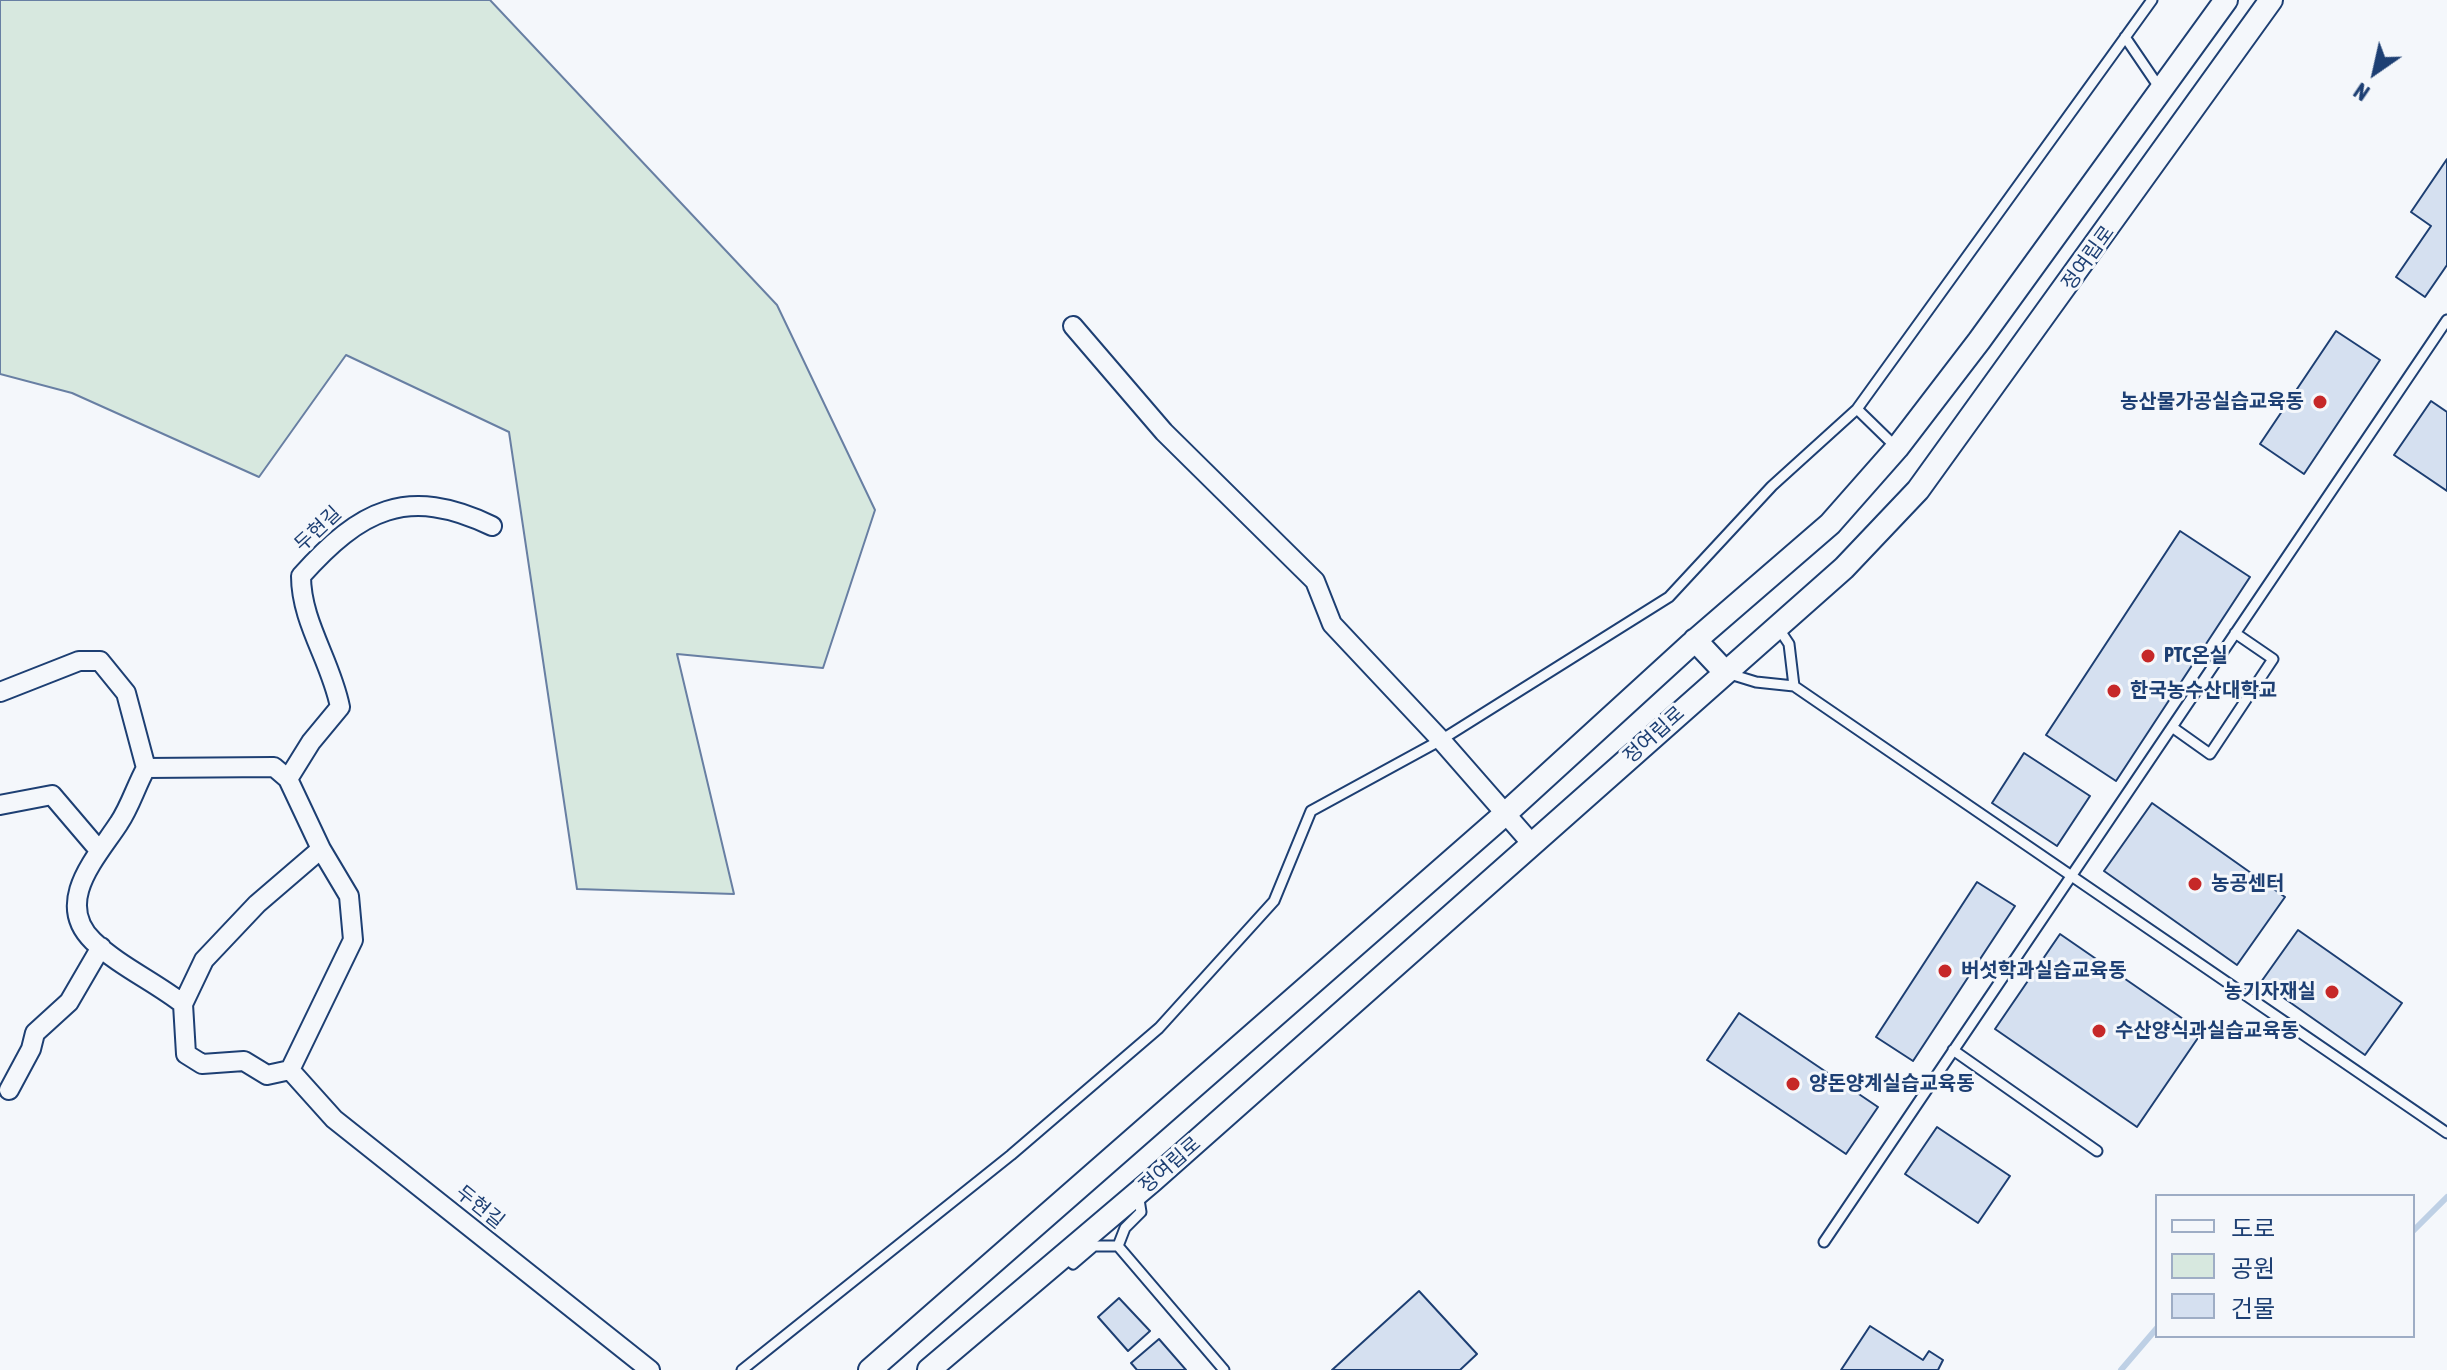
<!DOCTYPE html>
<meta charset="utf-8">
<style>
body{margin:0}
#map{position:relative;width:2447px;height:1370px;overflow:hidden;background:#f4f7fb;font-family:"Asap Condensed","Noto Sans KR",sans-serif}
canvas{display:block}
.legend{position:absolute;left:2155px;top:1194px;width:260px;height:144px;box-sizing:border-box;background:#f4f7fb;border:2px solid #9eadc5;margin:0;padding:10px 14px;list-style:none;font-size:24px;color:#1d3f73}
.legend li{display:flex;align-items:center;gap:16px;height:40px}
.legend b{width:40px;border:2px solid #9eadc5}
.north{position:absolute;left:2335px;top:32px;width:80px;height:80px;-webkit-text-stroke:6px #f4f7fb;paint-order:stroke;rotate:214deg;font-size:22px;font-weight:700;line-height:32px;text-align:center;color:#1d3f73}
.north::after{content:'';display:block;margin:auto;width:28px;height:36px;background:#1d3f73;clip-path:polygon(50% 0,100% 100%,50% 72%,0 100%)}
</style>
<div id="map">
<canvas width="2447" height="1370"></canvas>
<ul class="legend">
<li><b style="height:10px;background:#f4f7fb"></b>도로</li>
<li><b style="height:22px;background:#d7e8df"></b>공원</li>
<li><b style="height:22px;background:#d5e0f0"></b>건물</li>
</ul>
<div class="north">N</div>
</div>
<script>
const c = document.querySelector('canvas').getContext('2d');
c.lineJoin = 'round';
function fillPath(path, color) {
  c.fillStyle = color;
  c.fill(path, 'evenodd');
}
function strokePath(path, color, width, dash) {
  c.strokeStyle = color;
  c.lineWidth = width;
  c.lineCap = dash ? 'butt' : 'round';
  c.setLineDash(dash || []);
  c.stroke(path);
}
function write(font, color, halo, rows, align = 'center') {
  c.font = font + ' "Asap Condensed","Noto Sans KR",sans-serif';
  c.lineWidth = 6;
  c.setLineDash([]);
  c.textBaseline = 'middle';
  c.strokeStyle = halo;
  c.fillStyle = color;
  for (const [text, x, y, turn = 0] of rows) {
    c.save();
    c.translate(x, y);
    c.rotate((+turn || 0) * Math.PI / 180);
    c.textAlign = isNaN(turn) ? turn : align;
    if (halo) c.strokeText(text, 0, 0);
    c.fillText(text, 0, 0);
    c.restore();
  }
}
const green = new Path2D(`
 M0,0H490L777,305L875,510L823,668L677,654L734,894L577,889L509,432L346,355L259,477L72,393L0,374Z`);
fillPath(green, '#d7e8df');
strokePath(green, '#687fa3', 2);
strokePath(new Path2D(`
 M2413,1231L2447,1197
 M2121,1370L2157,1328`), '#bed0e5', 6);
const building = new Path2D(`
 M2447,159V265L2425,297L2396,277L2431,226L2411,212Z
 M2336,331L2380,360L2304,474L2260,444Z
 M2431,401L2447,412V491L2394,455Z
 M2180,531L2250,577L2116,781L2046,735Z
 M2024,753L2090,796L2057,846L1992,803Z
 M2152,803L2285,897L2237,965L2104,871Z
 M1977,882L2015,906L1913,1061L1876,1037Z
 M2298,930L2402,1003L2365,1055L2261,982Z
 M2060,934L2202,1032L2137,1127L1995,1029Z
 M1739,1013L1878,1107L1846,1154L1707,1060Z
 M1937,1127L2010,1176L1978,1223L1905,1174Z
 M1419,1291L1477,1354L1460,1370H1332Z
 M1119,1298L1150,1331L1128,1351L1098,1317Z
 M1870,1326L1923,1360L1929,1351L1943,1360L1938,1370H1841Z
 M1159,1339L1186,1370H1137L1131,1363Z`);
fillPath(building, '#d5e0f0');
strokePath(building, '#1d3f73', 2);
const service = new Path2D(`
 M2125,37L2161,90
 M1857,409L2152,0
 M1779,629L1789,644L1794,686
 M1730,674L1756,682L1794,686L2447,1133
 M2172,727L2210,754L2273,659L2235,633
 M1953,1050L2097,1151
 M1824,1242L2447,320
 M1118,1246L1224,1370
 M1118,1246L1125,1228L1141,1212L1138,1193
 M1065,1258L1073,1264L1094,1246H1118
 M742,1370L1011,1155L1159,1028L1274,901L1311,811L1441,740L1669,597L1772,486L1857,409L1897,448`);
const minor = new Path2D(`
 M1073,326L1164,432L1315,581L1332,624L1441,740L1532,844
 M0,692L79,661H100L126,693L146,768L274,767L288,779L321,849L349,896L353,940L290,1070L334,1119L650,1370
 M146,768C136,786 130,807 119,823C97,857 53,902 93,941C119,966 155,982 183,1004L186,1054L202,1064L244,1061L267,1075L290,1070
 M288,779L311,742L340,707C331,661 301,622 301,576C360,510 407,485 492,526
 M0,805L52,795L98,849
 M183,1004L204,960L257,904L321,849
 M9,1090L31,1049L35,1033L69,1002L101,947`);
const tertiary = new Path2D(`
 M1695,640L1725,672
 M870,1370L1505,814L1690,645L1830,524L1897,448L1979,341L2226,0
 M929,1370L1153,1180L1844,568L1918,490L2271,0`);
strokePath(service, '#1d3f73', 13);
strokePath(minor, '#1d3f73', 22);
strokePath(tertiary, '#1d3f73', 26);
strokePath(service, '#f4f7fb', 9);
strokePath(minor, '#f4f7fb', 18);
strokePath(tertiary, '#f4f7fb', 22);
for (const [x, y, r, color] of [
 [2320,402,8,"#c62828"],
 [2148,656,8,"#c62828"],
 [2114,691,8,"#c62828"],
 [2195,884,8,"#c62828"],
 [1945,971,8,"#c62828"],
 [2332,992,8,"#c62828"],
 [2099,1031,8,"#c62828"],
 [1793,1084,8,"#c62828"]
]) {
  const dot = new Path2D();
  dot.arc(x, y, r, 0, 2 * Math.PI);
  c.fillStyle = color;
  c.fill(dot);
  strokePath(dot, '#f4f7fb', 3);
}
write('20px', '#1d3f73', '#f4f7fb', [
 ["정여립로",2088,258,-54],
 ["두현길",318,529,-43],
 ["정여립로",1654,735,-42],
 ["정여립로",1170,1165,-41],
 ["두현길",480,1207,39]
]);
write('bold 20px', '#1d3f73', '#f4f7fb', [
 ["농산물가공실습교육동",2304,402,"right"],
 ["PTC온실",2164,656],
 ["한국농수산대학교",2130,691],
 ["농공센터",2211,884],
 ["버섯학과실습교육동",1961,971],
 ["농기자재실",2316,992,"right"],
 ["수산양식과실습교육동",2115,1031],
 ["양돈양계실습교육동",1809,1084]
], 'left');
</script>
